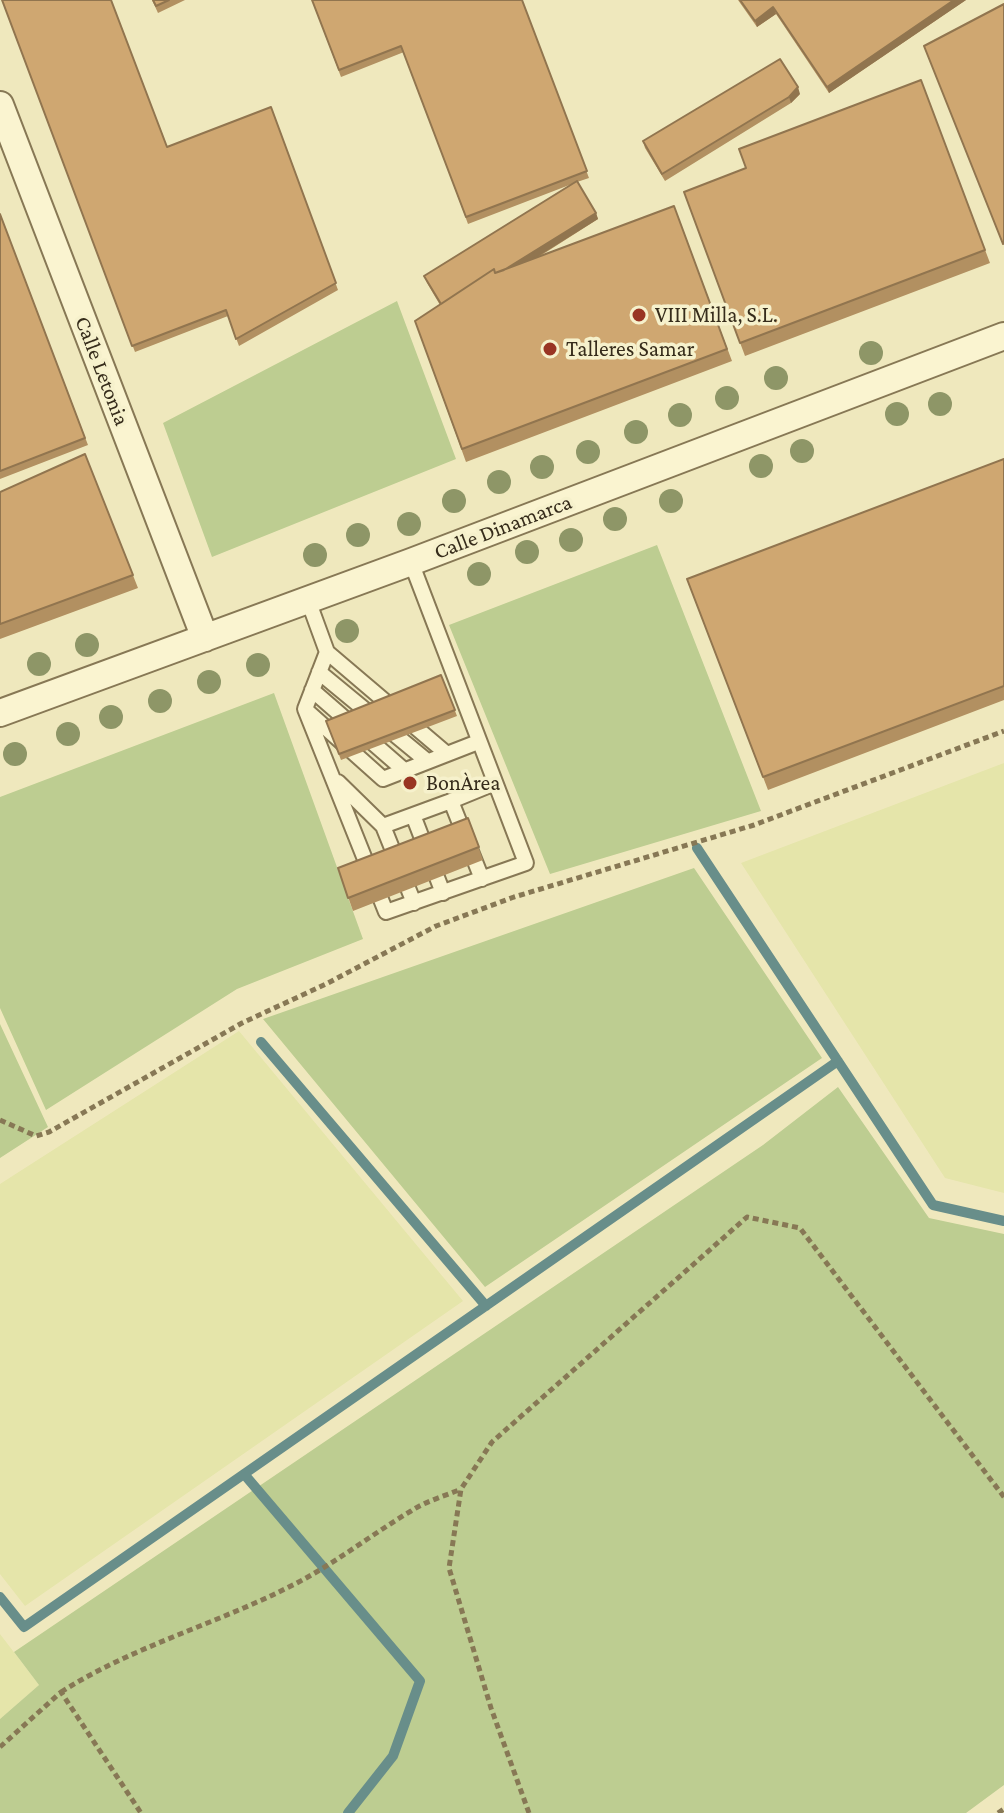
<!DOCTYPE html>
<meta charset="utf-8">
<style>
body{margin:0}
canvas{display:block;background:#efe8bd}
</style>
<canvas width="1004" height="1813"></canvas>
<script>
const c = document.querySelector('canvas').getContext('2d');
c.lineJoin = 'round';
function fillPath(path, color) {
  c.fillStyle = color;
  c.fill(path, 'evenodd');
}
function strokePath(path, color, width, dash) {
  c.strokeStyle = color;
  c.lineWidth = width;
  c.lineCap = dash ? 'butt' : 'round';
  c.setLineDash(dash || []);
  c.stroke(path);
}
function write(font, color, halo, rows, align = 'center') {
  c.font = font + ' "Crimson Pro",serif';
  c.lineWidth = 7;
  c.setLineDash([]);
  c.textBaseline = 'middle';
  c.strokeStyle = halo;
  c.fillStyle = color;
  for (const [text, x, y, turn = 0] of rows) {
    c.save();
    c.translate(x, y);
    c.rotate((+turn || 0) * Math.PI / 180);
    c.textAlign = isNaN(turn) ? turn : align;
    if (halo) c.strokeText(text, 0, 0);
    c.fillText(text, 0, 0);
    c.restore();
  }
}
fillPath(new Path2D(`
 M1004,763V1193L945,1178L741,863Z
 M239,1031L463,1301L25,1606L0,1574V1184Z
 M0,1634L39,1685L0,1719Z`), '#e5e5aa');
fillPath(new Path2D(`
 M397,301L456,459L212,557L163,423Z
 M657,545L761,811L550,874L449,625Z
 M274,693L363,939L237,989L46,1110L0,1008V797Z
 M694,868L822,1058L485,1287L263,1019Z
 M0,1024L48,1127L0,1158Z
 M838,1087L929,1218L1004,1234V1785L966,1813H0V1719L39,1685L14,1652L763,1145Z`), '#bdcd91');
strokePath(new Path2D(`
 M697,848L933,1205L1004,1221
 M261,1042L486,1306
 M244,1474L420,1681L393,1756L348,1813
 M0,1597L24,1627L838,1061`), '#688e8a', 10);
const service = new Path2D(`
 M308,600L327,652L305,709L386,912L526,863L411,562
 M327,652L447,754
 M319,672L427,761
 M312,690L404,770
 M308,712L383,779L478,742
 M338,782L383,826L451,801L482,879
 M451,801L495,783
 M413,815L443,893
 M383,826L414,903`);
const minor = new Path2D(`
 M0,105L205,638
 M0,713L411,562L1004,336`);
strokePath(service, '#877855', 18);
strokePath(minor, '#877855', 30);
strokePath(new Path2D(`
 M0,1120L36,1136L49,1132L242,1023L326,984L436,926L514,897L754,825L1004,731
 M61,1692C132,1647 213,1625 287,1588C332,1566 369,1536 411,1511C426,1501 445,1496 461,1489
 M0,1747L61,1692L141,1813
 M529,1813L491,1708L449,1568L461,1489L492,1442L747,1217L800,1228L1004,1497
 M998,1813L1004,1809`), '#877855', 5, [6, 4]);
strokePath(service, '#faf4d0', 14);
strokePath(minor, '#faf4d0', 26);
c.fillStyle = '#8e9667';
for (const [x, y] of [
 [871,353],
 [776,378],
 [727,398],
 [940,404],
 [897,414],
 [680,415],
 [636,432],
 [802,451],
 [588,452],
 [761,466],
 [542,467],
 [499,482],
 [454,501],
 [671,501],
 [615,519],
 [409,524],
 [358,535],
 [571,540],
 [527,552],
 [315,555],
 [479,574],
 [347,631],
 [87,645],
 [39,664],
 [258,665],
 [209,682],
 [160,701],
 [111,717],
 [68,734],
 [15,754]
]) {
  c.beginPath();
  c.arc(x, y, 12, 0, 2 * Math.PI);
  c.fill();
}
fillPath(new Path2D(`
 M2,0L167,147L271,107L338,290L239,346L228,316L135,352Z
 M152,0H185L158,13Z
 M312,0H522L589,178L577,182L596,213L598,219L537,258L674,206L732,361L466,462L415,321L440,305L427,283L424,276L572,184L468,224L404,52L341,77Z
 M738,0H966L829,93L776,14L757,27Z
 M921,80L990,263L745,356L684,192L746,168Z
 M800,94L791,103L665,181L645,148L643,141Z
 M0,214L88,445L0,479Z
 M85,454L138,588L0,639V492Z
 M1004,459V700L768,790L687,579Z
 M441,675L457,716L341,760L326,721Z
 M468,818L483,860L353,911L338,868Z`), '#b29061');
fillPath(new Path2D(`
 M954,0H966L829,93L827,87Z
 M773,7L776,14L757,27L755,21Z
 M798,87L800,94L791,103L789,97Z
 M596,213L598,219L446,314L444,308Z`), '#91754f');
const building = new Path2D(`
 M2,0H111L167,147L271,107L336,283L236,339L226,310L132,346Z
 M153,0H169L156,6Z
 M312,0H522L587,171L466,217L401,46L339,70Z
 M740,0H954L827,87L773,7L755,21Z
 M1004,4V243L1003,244L924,46Z
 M780,59L798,87L789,97L662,174L643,141Z
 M921,80L985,250L740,343L684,192L746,168L739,149Z
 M577,181L596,213L504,270L495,273L494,269L441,304L424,276Z
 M674,206L727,349L462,449L415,321L494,269L495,273Z
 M0,214L85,438L0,471Z
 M85,454L133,575L0,624V492Z
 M1004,459V686L763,777L687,579Z
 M441,675L455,710L339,754L326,721Z
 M468,818L479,847L348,898L338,868Z`);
fillPath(building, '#cfa771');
strokePath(building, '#91754f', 2);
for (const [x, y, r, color] of [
 [639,315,8,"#993523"],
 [550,349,8,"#993523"],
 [410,783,8,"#993523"]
]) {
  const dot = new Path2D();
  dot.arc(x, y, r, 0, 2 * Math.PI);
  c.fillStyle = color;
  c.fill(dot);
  strokePath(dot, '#f6f1cc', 3);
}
write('22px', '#362c1b', '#f6f1cc', [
 ["VIII Milla, S.L.",655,315],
 ["Talleres Samar",566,349],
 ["BonÀrea",426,783]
], 'left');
write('22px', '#362c1b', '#f6f1cc', [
 ["Calle Letonia",102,371,69],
 ["Calle Dinamarca",503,527,-21]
]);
</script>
